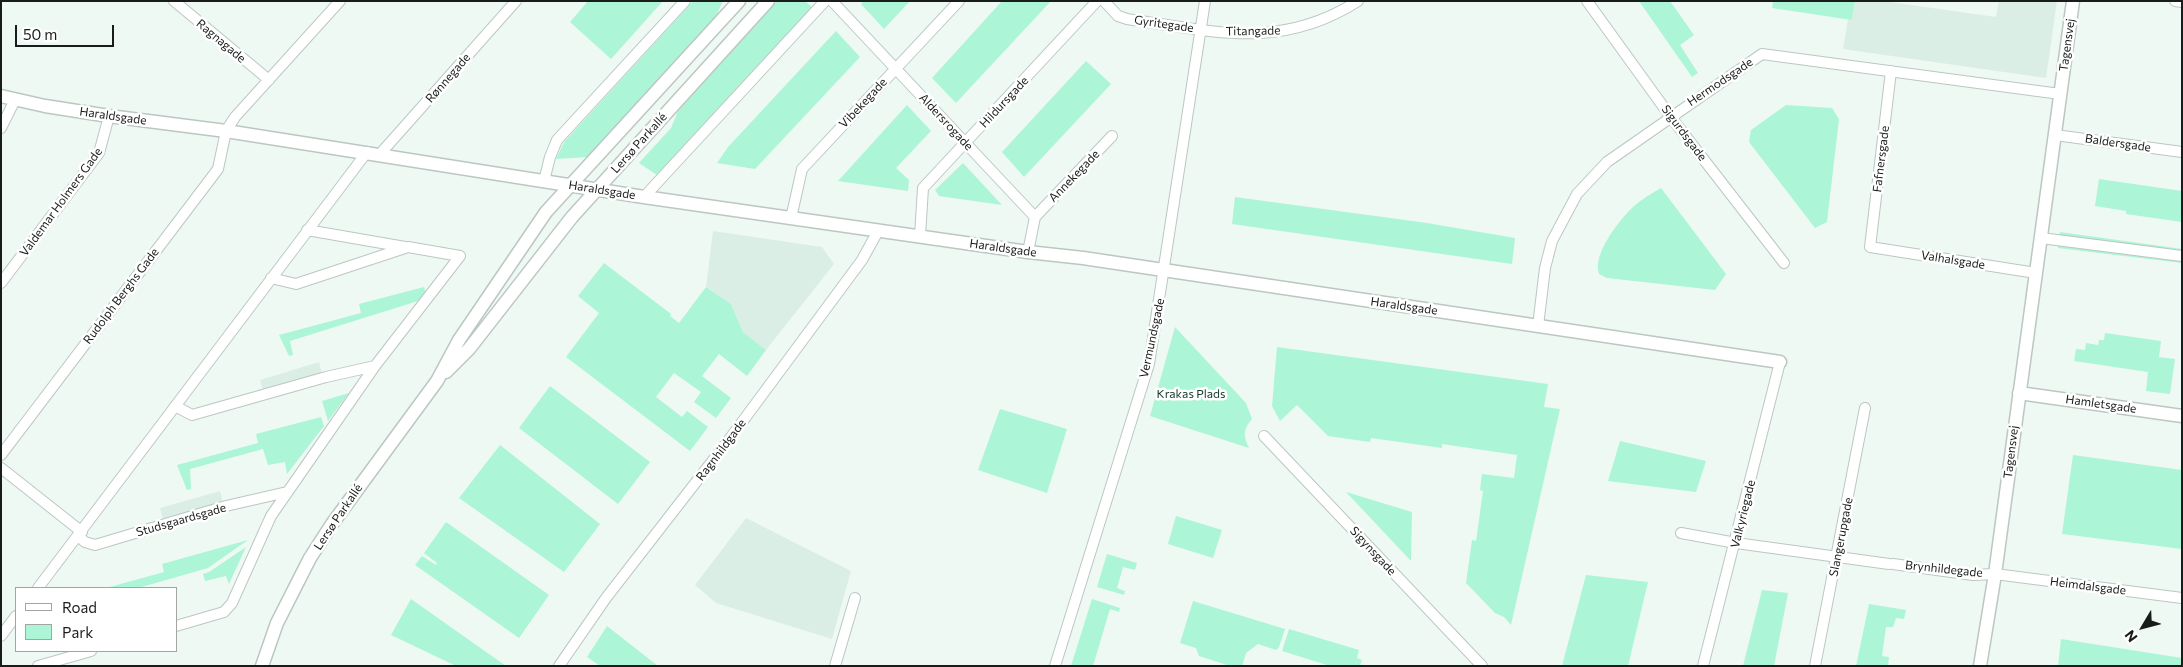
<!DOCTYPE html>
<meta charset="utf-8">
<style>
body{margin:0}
#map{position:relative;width:2183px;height:667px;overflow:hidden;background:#eef9f4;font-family:Commissioner,sans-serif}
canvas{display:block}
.frame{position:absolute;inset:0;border:2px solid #181c1a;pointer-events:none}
.legend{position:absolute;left:15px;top:587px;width:162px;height:65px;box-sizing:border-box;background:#fff;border:1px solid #a3a4a3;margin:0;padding:6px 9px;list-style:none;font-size:15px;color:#181c1a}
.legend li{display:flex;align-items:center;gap:10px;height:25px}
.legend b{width:25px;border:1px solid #a3a4a3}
.north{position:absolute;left:2118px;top:602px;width:50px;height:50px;-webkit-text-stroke:4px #fff;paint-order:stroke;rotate:233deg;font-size:14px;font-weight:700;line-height:20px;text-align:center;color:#181c1a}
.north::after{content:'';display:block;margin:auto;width:18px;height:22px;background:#181c1a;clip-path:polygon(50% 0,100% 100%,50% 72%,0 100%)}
.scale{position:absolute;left:15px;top:25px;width:99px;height:22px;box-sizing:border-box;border:2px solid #181c1a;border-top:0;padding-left:6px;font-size:15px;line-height:18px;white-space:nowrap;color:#181c1a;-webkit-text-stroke:4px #fff;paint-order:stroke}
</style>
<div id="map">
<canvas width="2183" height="667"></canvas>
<div class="frame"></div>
<ul class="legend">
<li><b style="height:6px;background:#fff"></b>Road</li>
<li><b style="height:14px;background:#acf5d7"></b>Park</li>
</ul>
<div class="north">N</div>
<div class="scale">50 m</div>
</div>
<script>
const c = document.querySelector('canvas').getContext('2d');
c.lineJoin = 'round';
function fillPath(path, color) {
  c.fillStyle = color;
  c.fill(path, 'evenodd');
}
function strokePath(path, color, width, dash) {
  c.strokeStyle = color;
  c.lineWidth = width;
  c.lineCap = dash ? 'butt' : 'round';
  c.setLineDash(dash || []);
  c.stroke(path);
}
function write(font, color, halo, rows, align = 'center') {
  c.font = font + ' Commissioner,sans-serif';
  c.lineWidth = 5;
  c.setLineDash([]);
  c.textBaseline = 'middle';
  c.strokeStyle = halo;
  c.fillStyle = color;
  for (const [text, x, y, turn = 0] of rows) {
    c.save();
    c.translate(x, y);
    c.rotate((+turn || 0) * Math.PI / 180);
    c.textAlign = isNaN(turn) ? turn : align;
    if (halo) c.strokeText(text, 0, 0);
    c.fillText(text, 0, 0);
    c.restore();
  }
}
fillPath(new Path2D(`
 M1855,1H1883L1996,17L1999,1H2057L2046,78L1843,49L1848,19L1852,20Z
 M713,231L822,247L834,264L766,350L743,332L731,304L706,287Z
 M319,362L322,373L263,391L260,380Z
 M220,491L223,503L163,520L160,508Z
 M746,518L851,571L832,639L716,603L695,585Z`), '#dbeee5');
fillPath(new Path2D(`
 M588,1H663L611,59L570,22Z
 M693,1H723L716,16L588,157L556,159L564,142Z
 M777,1H805L812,7L657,175L639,163L671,128L678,111Z
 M863,1H910L884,29L861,4Z
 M1002,1H1051L956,103L932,78Z
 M1639,1H1670L1694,35L1680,45L1698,73L1692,77Z
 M1773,1H1855L1852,20L1772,8Z
 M836,31L860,57L755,169L717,163L728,147Z
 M1086,61L1111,84L1024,177L1002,152Z
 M907,105L931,131L896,168L909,180L908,191L838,181Z
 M1786,105L1832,108L1839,119L1827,222L1815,228L1749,142L1751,130Z
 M963,163L1002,205L939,196L935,190Z
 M2099,179L2182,191V222L2126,214V211L2095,206Z
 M1661,188L1726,274L1715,290L1607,278L1599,274C1592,254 1620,219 1634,206C1642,199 1652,193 1661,188Z
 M1235,197L1427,223L1515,238L1512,264L1232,224Z
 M2060,232L2182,249V263L2058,248Z
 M604,263L671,314L670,316L679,323L706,287L731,304L743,332L766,350L747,376L719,354L702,376L731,398L716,418L694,402L701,392L674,373L656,397L682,417L687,411L708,427L690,451L566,357L599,313L578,296Z
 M424,287L426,294L418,301L290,341L293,355L289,356L279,335L361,313L359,304Z
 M1175,327L1246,403L1252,419C1243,429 1243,436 1249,448L1150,416Z
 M2105,333L2161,341L2159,357L2175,359L2170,394L2146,391L2148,372L2074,361L2076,349L2085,350L2086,343L2098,345L2099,340H2104Z
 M1277,347L1548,384L1544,407L1560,409L1511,625L1504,617L1495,613L1466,583L1472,540L1476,541L1483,491L1480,490L1482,474L1514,478L1517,455L1442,444V448L1371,438L1370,442L1328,436L1297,405L1280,421L1272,406Z
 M550,386L650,462L618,504L519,428Z
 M349,393L328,421L322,401Z
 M1000,409L1067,429L1047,493L978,470Z
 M321,417L324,426L287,474L285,462L268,465L263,449L190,469L191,489L187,490L177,465L258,443L256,434Z
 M1620,441L1706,461L1696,492L1608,481Z
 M500,445L600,524L564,572L459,498Z
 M2073,455L2182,470V549L2062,534Z
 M1346,492L1412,512L1411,561Z
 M1176,516L1222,530L1213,558L1168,544Z
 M446,522L549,595L519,638L415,565L422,556L436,565L437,563L424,553Z
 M248,540L208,568L138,588H106L164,572L162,564Z
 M246,547L229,584L226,576L205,581L203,574L209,572Z
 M1107,554L1137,563L1135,570L1123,567L1117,588L1125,591L1124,595L1097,587Z
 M1586,575L1648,582L1628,666H1562Z
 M1762,590L1788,593L1774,666H1743Z
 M411,599L506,666H456L391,635Z
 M1092,599L1120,608L1119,612L1110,609L1093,666H1071Z
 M1193,601L1285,629L1279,647L1276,650L1258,644L1246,653L1242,666H1230L1199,656L1196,648L1180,643Z
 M1869,604L1906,610L1904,619L1896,618L1893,627H1886L1882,656L1889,657L1888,666H1856Z
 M607,626L658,666H600L587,657Z
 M1289,629L1359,650L1357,658L1362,660L1360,666H1330L1282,651Z
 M2061,639L2182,658V666H2058Z`), '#acf5d7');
const minor = new Path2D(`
 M174,1L269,80
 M832,1L1035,217L1028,252
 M1104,1L1118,16L1127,19C1213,31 1280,51 1358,1
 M1587,1L1670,116L1784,263
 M2175,1L2182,2
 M1891,71L1870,247L2036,273
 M1,128L15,100
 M2055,135L2182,152
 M380,154L516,1
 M544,181L550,157L557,140L685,1
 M644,197L825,1
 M1035,217L1112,136
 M791,218L802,169L959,1
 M307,230L405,247
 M920,236L923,188L1097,1
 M2041,238L2182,256
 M1,283L99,153L109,116
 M1538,326L1545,268L1552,241L1577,194L1607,162L1762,54L2060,94
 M175,406L192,415L326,377L375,366
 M1264,436L1482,666
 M1,455L218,169L226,131L235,117L340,1
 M1,468L82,532
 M1681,533L1736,543L1889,564
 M78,536L85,542L95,545L226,506L287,492
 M1893,564L1973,575L1995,574L2182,598
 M38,588L367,152
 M176,626L224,612L232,603L271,516L375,366L460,256L408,247L296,284L271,278
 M1,636L16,616
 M38,666L91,651
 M559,666L606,598L731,437L862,260L878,231
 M835,666L855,598
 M1055,666L1149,364L1205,1
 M1703,666L1780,362
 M1815,666L1865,408`);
const tertiary = new Path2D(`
 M1,96L45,106L109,116L226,131L644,197L1028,252L1083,258L1780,362
 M446,372L469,349L572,217L768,1
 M2019,393L2182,416
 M262,666L277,623L310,558L332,524L437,381L459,340L546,212L739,1
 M1980,666L1995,574L2073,1`);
strokePath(minor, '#bcc7c2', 12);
strokePath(tertiary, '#bcc7c2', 15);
strokePath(minor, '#fff', 10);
strokePath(tertiary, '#fff', 12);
write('12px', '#181c1a', '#fff', [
 ["Gyritegade",1164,24,8],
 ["Titangade",1253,31,-1],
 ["Ragnagade",221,41,40],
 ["Tagensvej",2067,45,-82],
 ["Rønnegade",448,78,-49],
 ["Hermodsgade",1720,82,-34],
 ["Hildursgade",1004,102,-47],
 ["Vibekegade",863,103,-47],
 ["Haraldsgade",113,116,8],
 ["Aldersrogade",946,122,47],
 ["Sigurdsgade",1684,133,53],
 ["Lersø Parkallé",639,143,-48],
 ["Baldersgade",2118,143,8],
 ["Fafnersgade",1881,159,-83],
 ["Annekegade",1074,176,-46],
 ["Haraldsgade",602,190,9],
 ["Valdemar Holmers Gade",61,202,-54],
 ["Haraldsgade",1003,248,8],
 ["Valhalsgade",1953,260,9],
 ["Rudolph Berghs Gade",121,296,-53],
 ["Haraldsgade",1404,306,8],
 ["Vermundsgade",1152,338,-78],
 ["Hamletsgade",2101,404,8],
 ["Ragnhildgade",721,450,-53],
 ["Tagensvej",2011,452,-83],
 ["Valkyriegade",1743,514,-76],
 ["Lersø Parkallé",338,517,-56],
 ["Studsgaardsgade",181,520,-16],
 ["Slangerupgade",1841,537,-79],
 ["Sigynsgade",1373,551,47],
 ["Brynhildegade",1944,569,6],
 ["Heimdalsgade",2088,586,7]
]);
write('12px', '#13372b', '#fff', [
 ["Krakas Plads",1191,394]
]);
</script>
